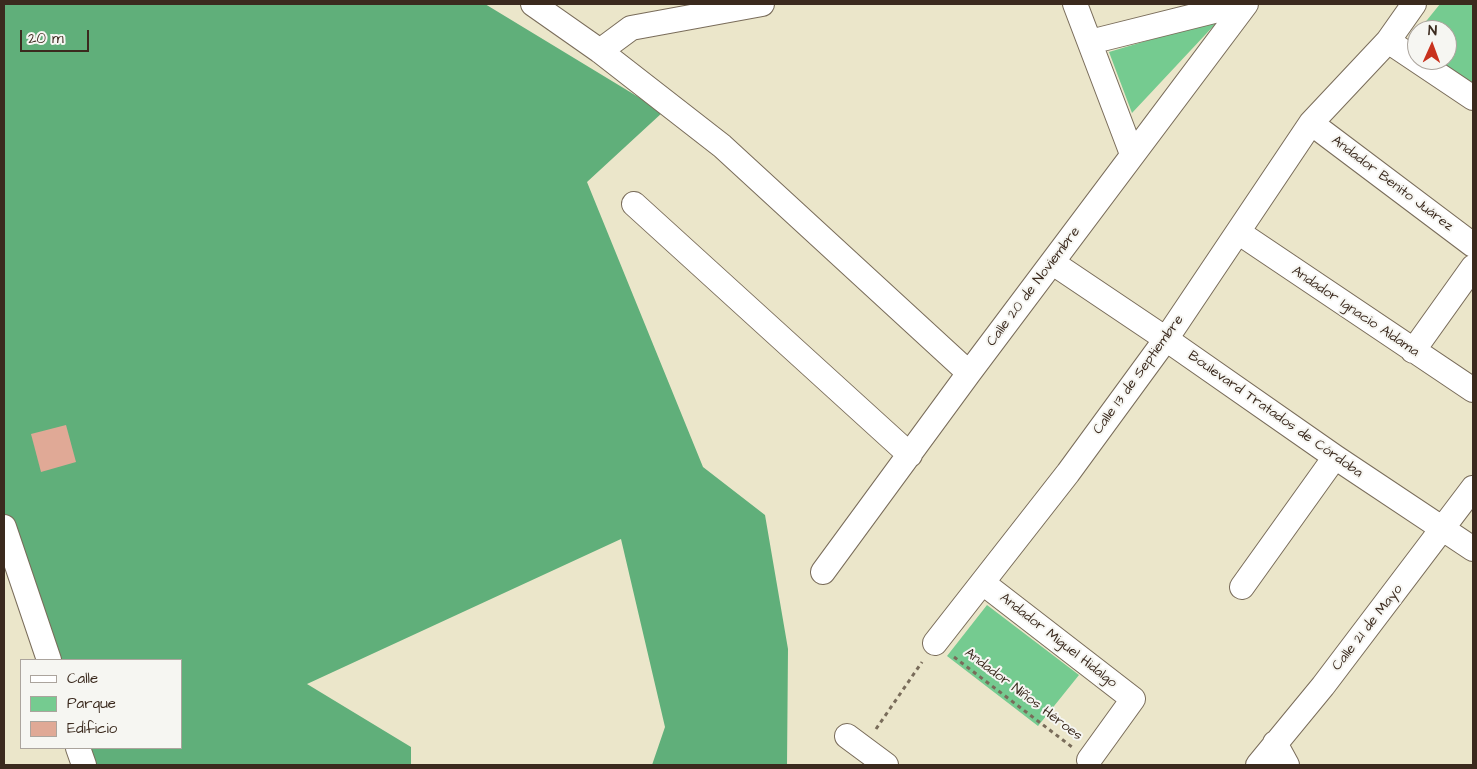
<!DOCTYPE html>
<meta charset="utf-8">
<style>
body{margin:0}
#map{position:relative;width:1477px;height:769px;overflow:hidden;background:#ebe6ca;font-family:"Architects Daughter",sans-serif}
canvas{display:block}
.frame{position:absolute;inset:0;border:5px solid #3b2a1e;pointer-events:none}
.legend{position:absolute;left:20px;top:659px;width:162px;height:90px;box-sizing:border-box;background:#f6f6f2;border:1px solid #aba49d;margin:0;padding:6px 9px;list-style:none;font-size:15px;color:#3b2a1e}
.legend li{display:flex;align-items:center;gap:10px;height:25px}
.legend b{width:25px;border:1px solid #aba49d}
.north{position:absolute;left:1407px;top:20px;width:50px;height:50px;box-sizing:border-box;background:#f6f6f2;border:1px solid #aba49d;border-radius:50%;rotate:2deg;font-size:14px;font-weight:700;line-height:20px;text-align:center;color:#3b2a1e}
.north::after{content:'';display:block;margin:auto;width:18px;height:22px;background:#c8321e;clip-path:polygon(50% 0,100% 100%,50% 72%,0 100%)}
.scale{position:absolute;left:20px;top:30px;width:69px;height:22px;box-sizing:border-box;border:2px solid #3b2a1e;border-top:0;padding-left:6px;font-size:15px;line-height:18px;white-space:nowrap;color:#3b2a1e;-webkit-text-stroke:4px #f6f6f2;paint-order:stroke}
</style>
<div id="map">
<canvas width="1477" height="769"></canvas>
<div class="frame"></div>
<ul class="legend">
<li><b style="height:6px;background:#fff"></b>Calle</li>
<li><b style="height:14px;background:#75cb90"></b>Parque</li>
<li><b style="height:14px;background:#e0a996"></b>Edificio</li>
</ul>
<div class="north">N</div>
<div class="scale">20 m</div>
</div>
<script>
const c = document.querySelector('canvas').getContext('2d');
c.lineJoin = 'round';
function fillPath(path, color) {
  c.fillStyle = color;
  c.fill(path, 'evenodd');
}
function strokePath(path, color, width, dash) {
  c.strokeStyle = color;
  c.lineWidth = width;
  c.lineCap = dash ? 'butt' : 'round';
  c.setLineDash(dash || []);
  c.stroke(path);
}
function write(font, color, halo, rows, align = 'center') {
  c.font = font + ' "Architects Daughter",sans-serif';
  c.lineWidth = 4;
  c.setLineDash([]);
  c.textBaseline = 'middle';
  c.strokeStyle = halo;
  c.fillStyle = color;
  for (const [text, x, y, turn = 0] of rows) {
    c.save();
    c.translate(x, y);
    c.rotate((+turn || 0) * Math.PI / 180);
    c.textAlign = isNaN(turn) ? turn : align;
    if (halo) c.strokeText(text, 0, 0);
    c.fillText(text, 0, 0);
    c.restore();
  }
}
fillPath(new Path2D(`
 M1440,4H1473V88L1432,60H1447V30H1419Z
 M1220,19L1132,113L1109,52Z
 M987,605L1079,675L1038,726L947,656Z`), '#75cb90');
fillPath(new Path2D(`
 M4,4H485L663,112L587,182L703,467L765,515L788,649L787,765H652L665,727L621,539L307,684L411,747V765H93L87,748H181V660H55L4,517Z`), '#60af7a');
fillPath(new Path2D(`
 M66,425L76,462L41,472L31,434Z`), '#e0a996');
const minor = new Path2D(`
 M533,4L600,51L722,146L969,373
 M1075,4L1132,154
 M1388,41L1473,98
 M1090,42L1242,4
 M600,51L631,28L762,4
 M1311,123L1473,245
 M634,204L910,455
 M1238,232L1473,390
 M1053,263L1166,339L1335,457L1473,549
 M1413,351L1473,267
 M4,527L49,660
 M823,572L969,373L1246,4
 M983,583L1133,699L1089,760
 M1242,587L1335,457
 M935,643L1068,473L1166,339L1311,123L1388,41L1414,4
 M847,736L886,765
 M1275,743L1287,765
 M78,748L84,765
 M1258,765L1323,686L1473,488`);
strokePath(minor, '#796c5a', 26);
strokePath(new Path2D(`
 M954,657L1072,747
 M876,729L922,662`), '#796c5a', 3, [4, 4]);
strokePath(minor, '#fff', 24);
write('14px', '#3b2a1e', '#f6f6f2', [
 ["Andador Benito Juárez",1392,184,37],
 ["Calle 20 de Noviembre",1034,287,-53],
 ["Andador Ignacio Aldama",1355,312,34],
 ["Calle 13 de Septiembre",1139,375,-54],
 ["Boulevard Tratados de Córdoba",1275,415,35],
 ["Calle 21 de Mayo",1368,628,-52],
 ["Andador Miguel Hidalgo",1058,641,38],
 ["Andador Niños Héroes",1023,695,37]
]);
</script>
